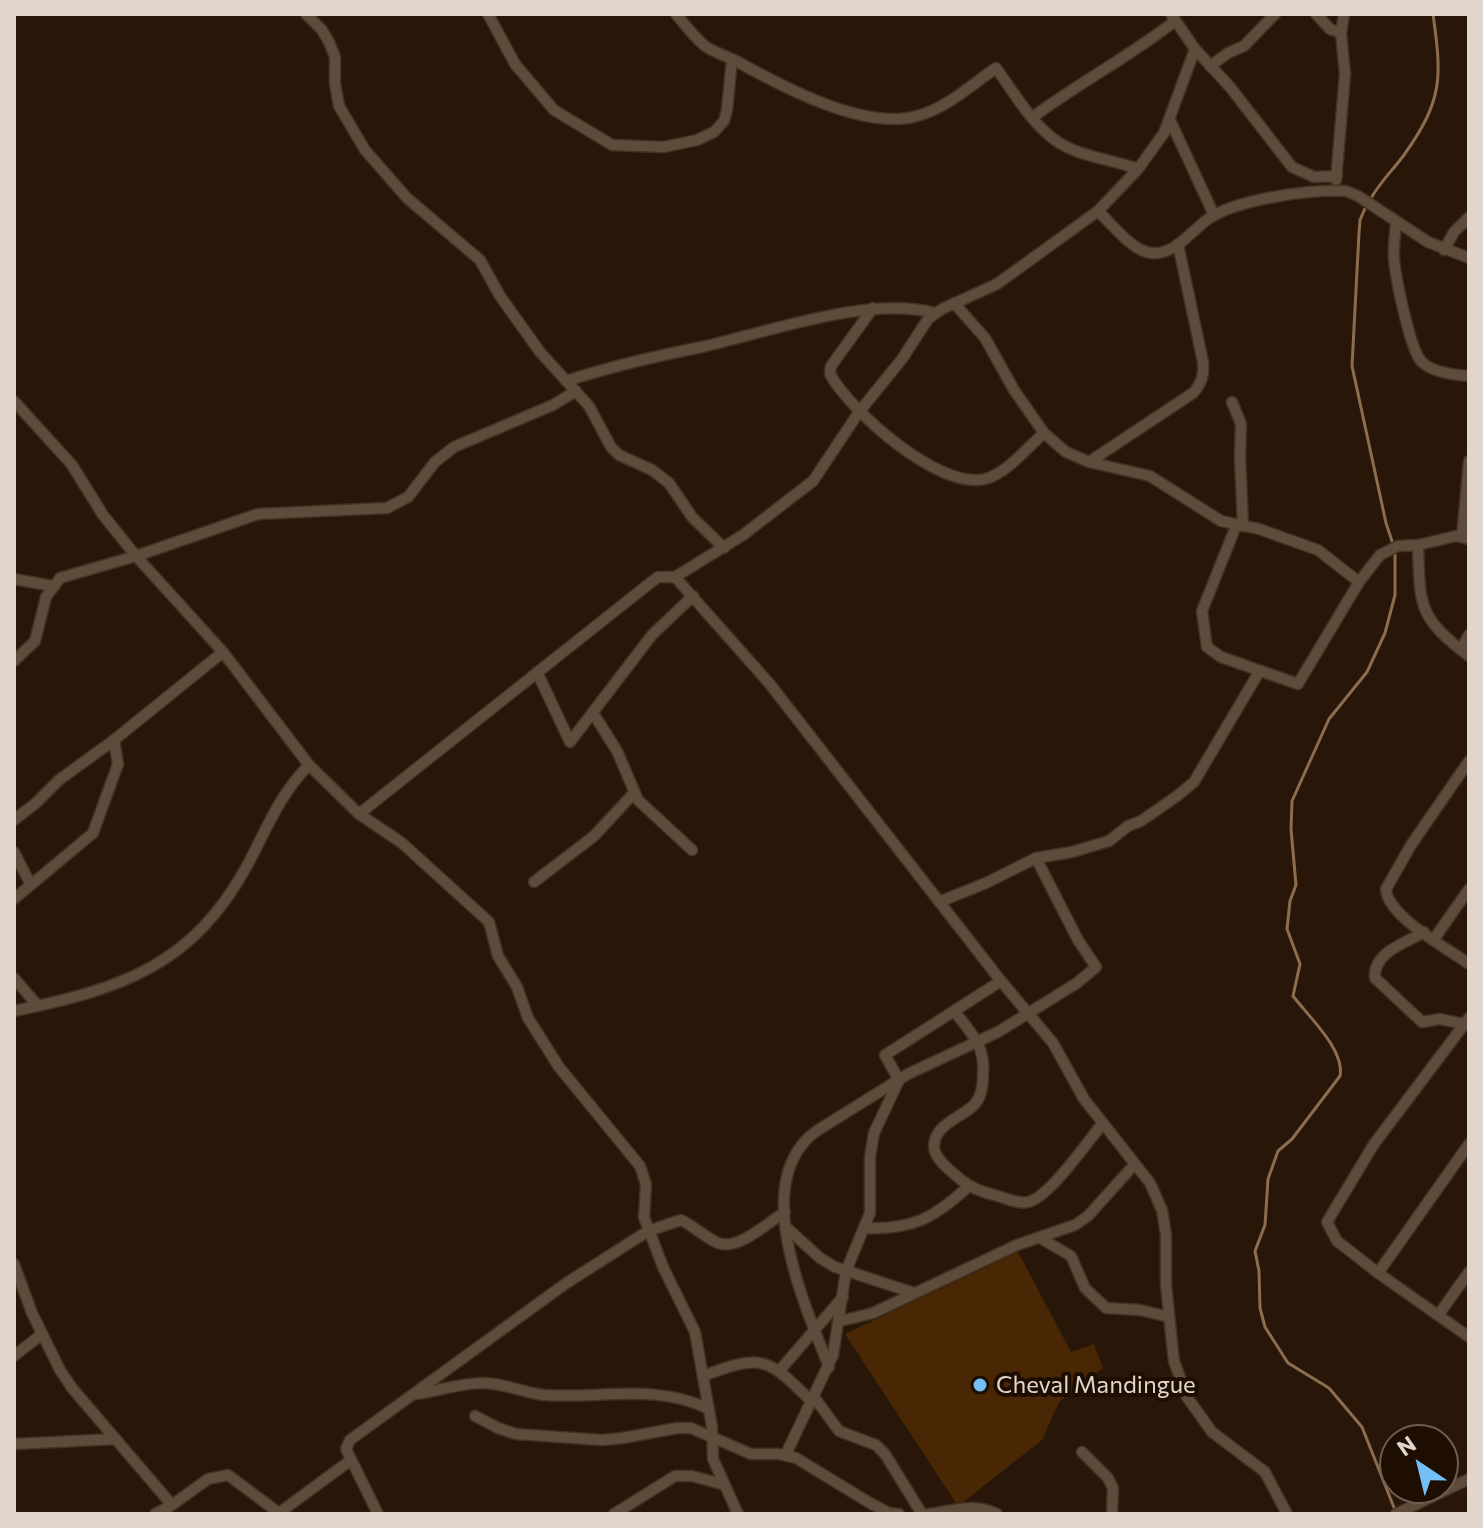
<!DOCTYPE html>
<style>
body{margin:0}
#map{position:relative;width:1483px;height:1528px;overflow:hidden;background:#281708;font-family:Commissioner,sans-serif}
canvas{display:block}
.frame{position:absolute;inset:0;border:16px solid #e1d6cc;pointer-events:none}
.north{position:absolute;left:1379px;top:1424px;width:80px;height:80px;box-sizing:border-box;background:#1e0e02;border:2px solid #6c5e53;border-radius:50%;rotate:325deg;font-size:22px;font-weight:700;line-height:32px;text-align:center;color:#e1d6cc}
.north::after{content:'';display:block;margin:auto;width:28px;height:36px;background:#74c0f6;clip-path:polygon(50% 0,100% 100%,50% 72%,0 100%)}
</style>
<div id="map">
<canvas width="1483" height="1528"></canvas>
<div class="frame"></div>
<div class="north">N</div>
</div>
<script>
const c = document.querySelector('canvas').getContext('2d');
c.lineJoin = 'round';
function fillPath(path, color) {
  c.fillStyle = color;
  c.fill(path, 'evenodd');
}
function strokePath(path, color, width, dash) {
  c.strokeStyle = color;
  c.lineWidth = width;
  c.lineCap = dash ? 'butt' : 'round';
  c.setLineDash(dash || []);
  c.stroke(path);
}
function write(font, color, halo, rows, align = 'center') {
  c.font = font + ' Commissioner,sans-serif';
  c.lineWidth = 8;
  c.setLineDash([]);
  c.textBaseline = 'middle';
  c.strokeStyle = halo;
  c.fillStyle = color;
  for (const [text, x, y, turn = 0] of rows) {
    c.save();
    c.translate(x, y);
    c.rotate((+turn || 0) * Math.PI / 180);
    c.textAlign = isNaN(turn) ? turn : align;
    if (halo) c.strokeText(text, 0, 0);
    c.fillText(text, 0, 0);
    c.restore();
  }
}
fillPath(new Path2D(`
 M1018,1252L1071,1352L1094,1344L1103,1368L1059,1402L1042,1440L958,1506L845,1334Z`), '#492704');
strokePath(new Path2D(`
 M1370,200C1379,183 1393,170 1404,155C1443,100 1442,78 1433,14
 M1366,206L1360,220L1359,233L1352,366L1386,523L1393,544
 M1395,1510L1362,1427L1329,1388L1288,1363L1265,1327L1260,1308L1259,1271L1255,1251L1265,1225L1268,1179L1278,1151L1292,1139L1340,1076C1345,1050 1309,1017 1293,996L1300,964L1287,929L1290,901L1296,885L1291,829L1292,801L1329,719L1367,672L1385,633L1395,595V551`), '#8c6d4f', 3);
const street = new Path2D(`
 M306,14L322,30L329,42L335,57V84L339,106L365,150L407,198L480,260L500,296L540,352L589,406L611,447L619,455L652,470L669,483L692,517L724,548
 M488,14L515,64L554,110L612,145L664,147L697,140L714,132L724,121L727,110L732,59
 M676,14C685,25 694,37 705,46C715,53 727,56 738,62C783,87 865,131 917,116C947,108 971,85 996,68C1013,91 1031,123 1055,140C1078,157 1112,159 1138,169
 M1171,14L1195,49L1230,87L1292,167L1314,177L1337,176
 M1316,14L1330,29L1341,33
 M1210,66L1228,53L1244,46L1275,14
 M1033,117C1079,83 1130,56 1175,21
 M1170,120L1214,215
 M1336,180L1345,74L1341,33L1344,14
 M1098,211C1112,224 1132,251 1151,253C1174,256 1191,231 1208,219C1237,199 1311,189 1346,191L1358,196L1428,242L1469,258
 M1396,223C1395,235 1393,248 1394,260C1396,278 1410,351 1422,362C1432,372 1455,375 1469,376
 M1444,250L1454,232L1469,217
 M954,303L985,338L1014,390L1044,433L1066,452L1089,462L1150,476L1221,521L1259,529L1318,550L1359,582L1380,555L1398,546L1418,545L1456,536L1469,539
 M873,308L831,366L830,374C850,411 939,490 985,479C1007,473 1027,448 1044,433
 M566,381C610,367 656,356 702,347C768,332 870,295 935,313
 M14,401L72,465L103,515L136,556L223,652L309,765L359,814L645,587L658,577H675L769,683L1001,981L1053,1043L1084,1099L1150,1183L1162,1210L1166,1235V1284L1172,1344L1174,1361L1187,1397L1212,1432L1265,1472L1287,1514
 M1232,402L1241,424L1240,458L1243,526
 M1089,462L1193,393C1202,383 1204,375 1203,362L1178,244
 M1236,526L1202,611L1207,647L1221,657L1298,684L1359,582
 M1462,537L1469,461
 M1418,545C1420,607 1418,617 1469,656
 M675,577L743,535L813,481L859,412L902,359L928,319L942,309L997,284L1098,211L1138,169L1164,133L1195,49
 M14,579L53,586
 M1461,649L1469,635
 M14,661L35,641L46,597L60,578L136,556L258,514L387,508L408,497L435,462L454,447L553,405L576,391
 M537,672L570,742L652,635L693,596
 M593,713L617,751L638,800L692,850
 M1469,761L1411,845L1386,889C1387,916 1447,948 1469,964
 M359,814L402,843L489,922L498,956L517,987L528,1018L559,1067L640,1166L646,1184L644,1217L663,1267L695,1332L712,1427L713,1459L738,1514
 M14,820L36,803L59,780L114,740
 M14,852L31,885
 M534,882L594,836L634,793
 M14,899L93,833L118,764L114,740L223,652
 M939,902L986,883L1036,858L1072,852L1109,841L1128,826L1141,821L1177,796L1194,782L1259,672
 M1424,932C1406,943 1373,952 1375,978L1422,1022L1440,1019L1464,1024
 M1434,939L1469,889
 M14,978L38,1006
 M14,1011C121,989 193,966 248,864C267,828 280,794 309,765
 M954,1011C971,1032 986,1047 983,1075C983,1085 982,1096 975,1104C962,1118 935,1123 934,1146C934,1159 951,1171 960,1179C972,1189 983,1192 998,1196C1007,1199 1019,1204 1028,1202C1049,1198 1088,1141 1103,1123
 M1469,1018L1374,1144L1327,1222L1337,1241L1378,1273L1469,1337
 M786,1227L820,1258L835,1267L914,1293
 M864,1228C913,1230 934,1218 969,1186
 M1040,1238L1071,1256L1085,1288L1106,1308L1140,1310L1169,1317
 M14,1264L32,1313L60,1370L72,1388L172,1505L155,1514
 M1378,1273L1469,1144
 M1439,1314L1469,1272
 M840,1321L873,1313L1017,1245L1075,1225L1088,1216L1134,1165
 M14,1356L42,1334
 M829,1367C805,1305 747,1179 818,1130L908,1074L998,1032L1077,983L1096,967L1078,940L1036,858
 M780,1370L843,1297
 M703,1376C763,1353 768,1358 812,1402
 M416,1394C438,1391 461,1383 483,1383C504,1383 524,1393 544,1395C600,1399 656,1383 709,1409
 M814,1397L839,1431L876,1445L885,1454L922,1514
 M475,1416L498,1428L516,1434L602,1440L623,1438L677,1428H691L751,1454H778L796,1458L870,1503L889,1513L899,1514
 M14,1444L116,1439
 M1082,1452L1108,1478L1113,1488L1112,1514
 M786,1454L833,1355L846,1271L870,1213V1157L874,1133L899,1080L885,1055L1001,981
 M172,1505L208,1479L228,1475L279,1513L351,1460
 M378,1514L346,1449L350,1440L565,1284L648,1231L681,1220C694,1226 704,1237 718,1243C739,1251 768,1222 785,1212
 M614,1514L675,1476H692L725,1485
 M929,1514C953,1511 974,1502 997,1514
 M1396,1514L1469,1479`);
strokePath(street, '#423223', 13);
strokePath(street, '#5d4b3c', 10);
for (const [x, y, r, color] of [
 [980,1385,8,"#74c0f6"]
]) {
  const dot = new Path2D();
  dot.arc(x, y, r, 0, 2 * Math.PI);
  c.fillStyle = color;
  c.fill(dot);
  strokePath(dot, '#1e0e02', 3);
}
write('24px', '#e1d6cc', '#1e0e02', [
 ["Cheval Mandingue",996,1385]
], 'left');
</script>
